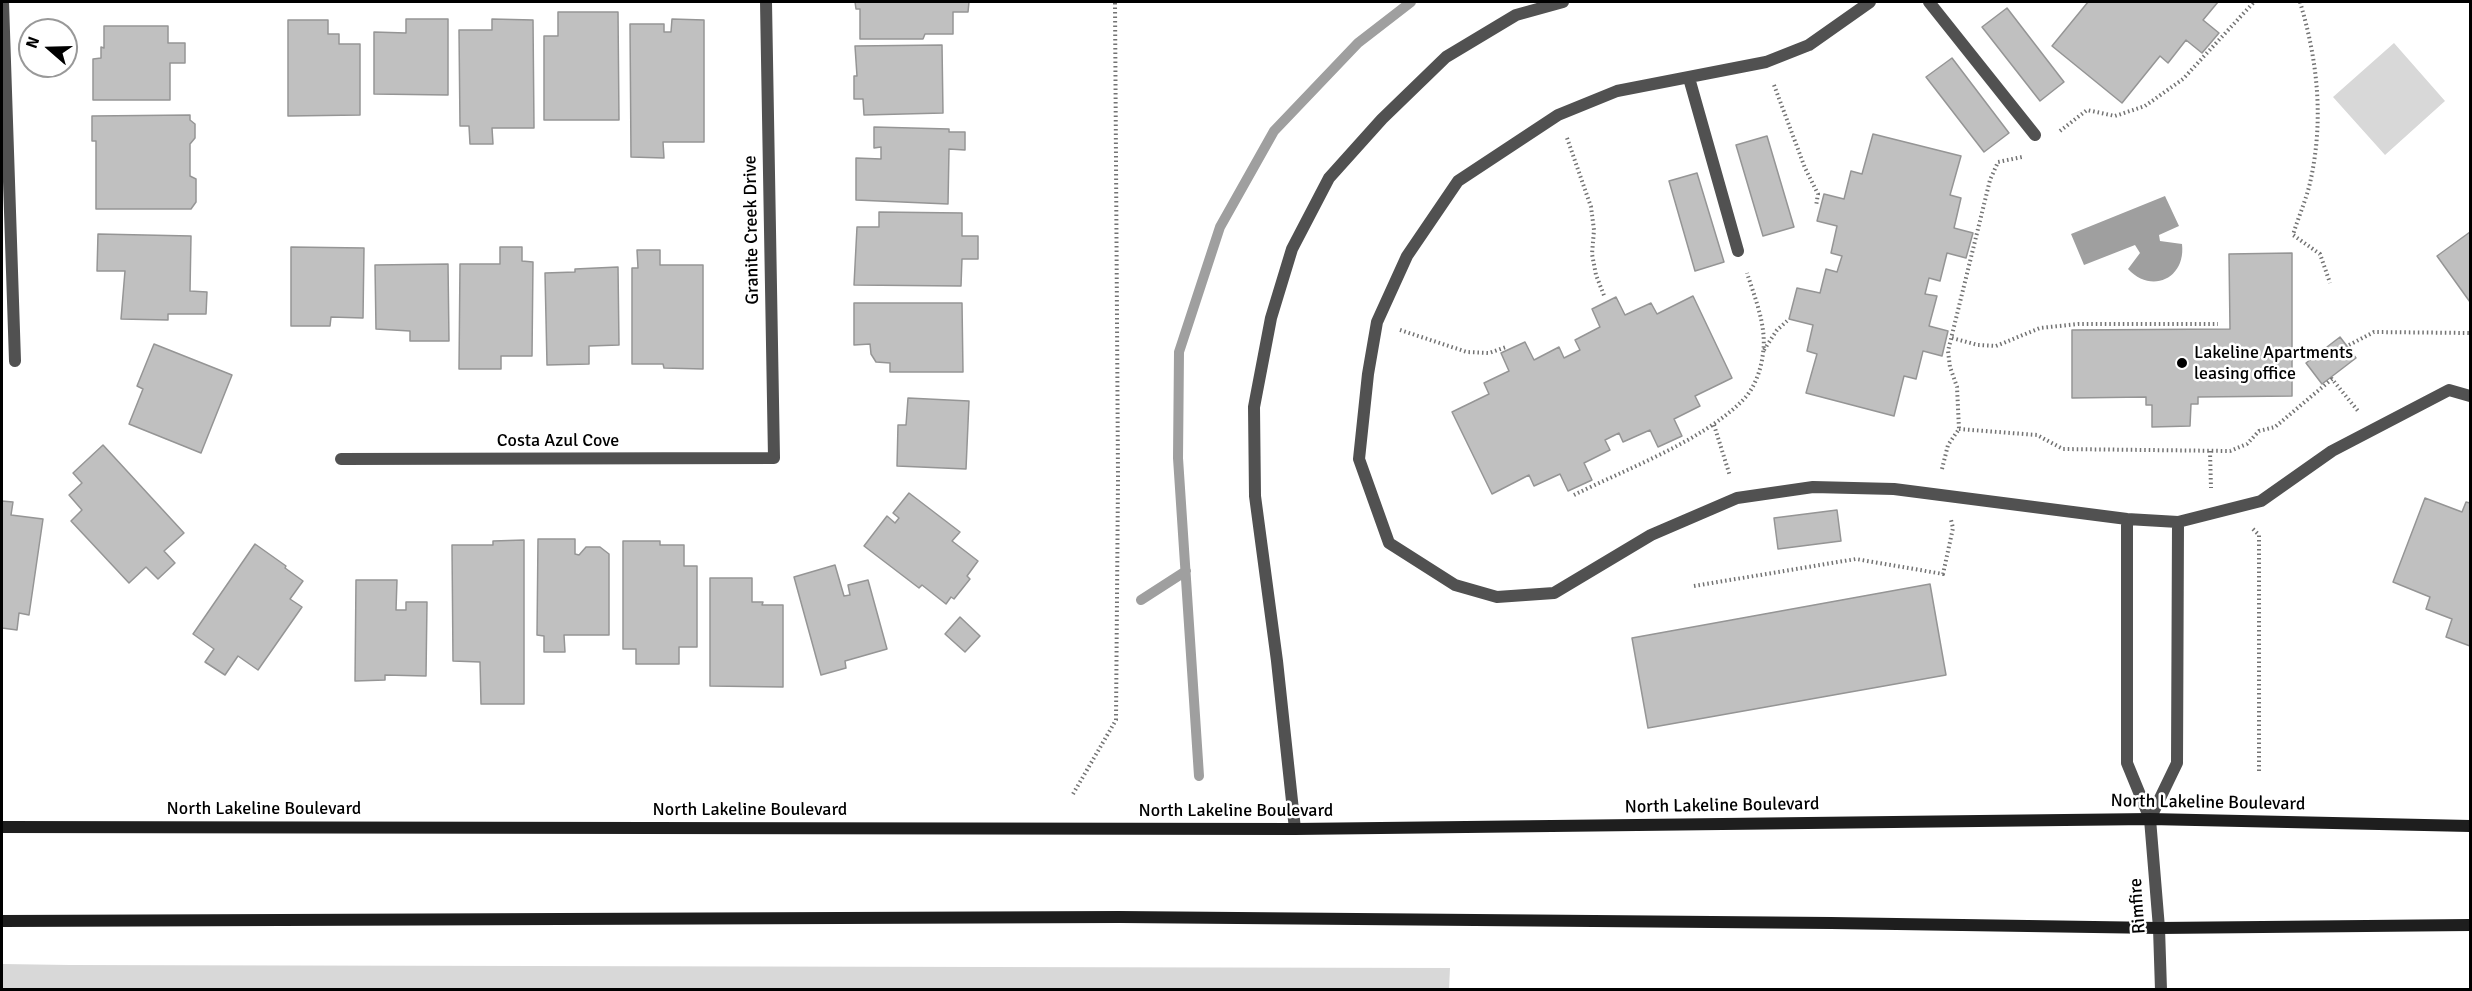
<!DOCTYPE html>
<style>
body{margin:0}
#map{position:relative;width:2472px;height:991px;overflow:hidden;background:#fff;font-family:Signika,sans-serif}
canvas{display:block}
.frame{position:absolute;inset:0;border:3px solid #000;pointer-events:none}
.north{position:absolute;left:18px;top:18px;width:60px;height:60px;box-sizing:border-box;background:#fff;border:2px solid #999;border-radius:50%;rotate:290deg;font-size:16px;font-weight:700;line-height:24px;text-align:center;color:#000}
.north::after{content:'';display:block;margin:auto;width:21px;height:27px;background:#000;clip-path:polygon(50% 0,100% 100%,50% 72%,0 100%)}
</style>
<div id="map">
<canvas width="2472" height="991"></canvas>
<div class="frame"></div>
<div class="north">N</div>
</div>
<script>
const c = document.querySelector('canvas').getContext('2d');
c.lineJoin = 'round';
function fillPath(path, color) {
  c.fillStyle = color;
  c.fill(path, 'evenodd');
}
function strokePath(path, color, width, dash) {
  c.strokeStyle = color;
  c.lineWidth = width;
  c.lineCap = dash ? 'butt' : 'round';
  c.setLineDash(dash || []);
  c.stroke(path);
}
function write(font, color, halo, rows, align = 'center') {
  c.font = font + ' Signika,sans-serif';
  c.lineWidth = 5;
  c.setLineDash([]);
  c.textBaseline = 'middle';
  c.strokeStyle = halo;
  c.fillStyle = color;
  for (const [text, x, y, turn = 0] of rows) {
    c.save();
    c.translate(x, y);
    c.rotate((+turn || 0) * Math.PI / 180);
    c.textAlign = isNaN(turn) ? turn : align;
    if (halo) c.strokeText(text, 0, 0);
    c.fillText(text, 0, 0);
    c.restore();
  }
}
fillPath(new Path2D(`
 M2394,43L2445,101L2385,155L2333,97Z
 M2,964L70,965L1450,968L1449,990H2Z`), '#d8d8d8');
fillPath(new Path2D(`
 M2165,196L2179,226L2159,235L2160,241L2182,244C2186,279 2151,294 2128,269L2140,253L2135,245L2084,265L2071,234Z`), '#9f9f9f');
strokePath(new Path2D(`
 M1141,600L1186,571
 M1199,776L1178,458L1179,352L1220,227L1274,131L1358,43L1411,2`), '#9f9f9f', 10);
const building = new Path2D(`
 M855,2H969L968,12H953V34H925L923,39H860V9H856Z
 M2088,2H2218L2203,20L2219,33L2202,53L2186,40L2168,63L2160,56L2122,103L2052,46Z
 M2007,8L2064,82L2040,101L1982,27Z
 M558,12H618L619,120H544V36H558Z
 M406,19H448V95L374,94V32L406,33Z
 M492,19L533,20L534,128H492L493,144H470L469,126H460L459,30H492Z
 M672,19L704,20V142H663L664,158L631,157L630,24H664V32H671Z
 M288,20H328V34H339V44H360V115L288,116Z
 M104,26H168V43H185V63H170V100H93V59L101,58V47L104,48Z
 M942,45L943,113L864,115L863,99H854V76H857L855,46Z
 M1952,58L2009,133L1984,152L1926,77Z
 M190,115V120L195,124V138L190,144V176L196,179V202L191,209H96V141H92V116Z
 M874,127L949,129V132H965V150L949,149L948,204L856,200V158L881,159V147L874,148Z
 M1873,134L1961,156L1950,195L1961,198L1954,228L1973,233L1966,258L1947,253L1940,281L1929,278L1925,294L1937,296L1929,326L1948,331L1942,356L1923,351L1916,379L1904,376L1894,416L1806,393L1817,354L1807,351L1813,325L1789,319L1797,288L1820,293L1826,269L1837,272L1842,256L1831,253L1837,226L1817,221L1824,194L1844,199L1851,171L1862,174Z
 M1767,136L1794,227L1763,236L1736,145Z
 M1697,173L1724,262L1695,271L1669,181Z
 M879,212L962,213V236H978V259H962L961,286L854,285L857,227H879Z
 M2470,232V302L2437,256Z
 M98,234L191,236L190,291L207,292L206,314H168V320L121,319L125,271H97Z
 M291,247L364,248L363,318L331,317L330,326H291Z
 M500,247H522V261L533,262L532,356H501V369H459L460,264H500Z
 M637,250H660V265H703V369L664,368L663,364H632V268H638Z
 M2292,253V396L2198,397V404H2191L2190,426L2152,427V405H2146V397L2072,398V330L2230,329L2229,254Z
 M448,264L449,341H410V331L376,329L375,265Z
 M618,267L619,345L589,346V364L547,365L545,273L575,272V269Z
 M1693,296L1732,378L1695,396L1700,406L1674,419L1682,436L1658,447L1650,430L1623,442L1619,433L1605,440L1610,450L1584,463L1592,480L1568,491L1560,474L1534,486L1529,475L1492,494L1452,412L1489,394L1484,383L1509,371L1501,353L1525,342L1534,360L1559,347L1564,358L1580,350L1575,340L1600,327L1592,309L1616,297L1625,315L1651,303L1657,314Z
 M854,303H962L963,372H890V363L876,362L871,354L870,344L854,345Z
 M2340,337L2356,358L2322,384L2306,363Z
 M154,344L232,375L201,453L129,424L143,389L137,386Z
 M908,398L969,401L966,469L897,466L898,425H906Z
 M103,445L184,533L164,551L175,563L158,579L146,567L129,583L71,521L82,510L69,495L82,483L73,473Z
 M909,493L960,532L952,541L978,561L967,576L970,579L954,599L951,597L946,604L922,585L919,588L864,546L887,516L895,523L899,518L893,513Z
 M2425,498L2462,512L2466,502L2470,503V646L2446,637L2452,619L2426,609L2430,597L2393,582Z
 M2,501L13,502L11,515L43,519L29,615L19,613L17,630L2,628Z
 M1837,510L1841,541L1778,549L1774,518Z
 M538,539H575V554L579,555L586,547H600L609,554V635H564L565,652H544V636L537,635Z
 M524,540V704H481L480,662L453,661L452,545H493V541Z
 M623,541H660V545H684V566H697V647H679V664H636V649H623Z
 M255,544L286,566L285,568L303,581L290,599L302,607L258,670L238,656L225,675L205,662L214,649L193,634Z
 M835,565L844,596L850,595L848,585L868,580L887,649L845,661L846,668L821,675L794,577Z
 M710,578H752V602H763L762,605H783V687L710,686Z
 M356,580H397L396,610H406V602H427L426,676L385,675V680L355,681Z
 M1930,584L1946,675L1648,728L1632,638Z
 M960,617L980,636L965,652L945,634Z`);
fillPath(building, '#c0c0c0');
strokePath(building, '#959595', 1.5);
strokePath(new Path2D(`
 M2300,2C2318,62 2324,121 2310,183C2306,200 2298,218 2293,235L2320,254L2330,283
 M1774,85L1805,168L1818,194L1816,206
 M2060,131L2087,110L2115,116L2145,106L2183,79L2254,2
 M1567,138L1591,207L1594,230L1592,254L1596,275L1605,298
 M1400,330L1467,352L1489,353L1506,347
 M1952,338L1978,345L1996,346L2040,328L2078,324H2218
 M2349,345L2374,332L2470,333
 M1764,350L1777,330L1787,321
 M1714,425L1730,476
 M1959,429L2037,435L2063,449L2230,451L2247,444L2259,431L2275,427L2332,379L2358,411
 M2210,451L2211,488
 M1942,469L1948,445L1959,429L1957,387L1950,367L1948,351L1990,180L1998,162L2022,157
 M1574,495C1626,469 1700,442 1741,402C1754,390 1761,371 1763,353C1767,327 1755,298 1747,273
 M2253,529L2259,535V772
 M1694,586L1856,559L1943,574L1953,528L1951,520
 M1073,794L1116,720L1118,478L1115,2`), '#737373', 4, [1.5, 3]);
strokePath(new Path2D(`
 M1870,2L1809,45L1766,62L1617,91L1558,115L1458,181L1407,256L1377,322L1368,374L1359,459L1389,543L1455,585L1497,597L1554,593L1651,535L1737,498L1813,487L1894,489L2127,519L2178,522L2261,501L2332,451L2449,390L2470,396
 M1929,2L2035,135
 M1689,78L1738,251
 M2127,519V763L2150,819
 M2150,819L2177,763L2178,522
 M1295,829L1277,661L1255,496L1254,407L1271,318L1292,249L1329,178L1382,119L1446,57L1516,15L1563,2`), '#515151', 12);
strokePath(new Path2D(`
 M3,2L15,361
 M341,459L774,458L766,2
 M2150,819L2159,928L2161,990`), '#515151', 12);
strokePath(new Path2D(`
 M2,827L1295,829L2150,819L2470,826
 M2,921L1119,917L1831,923L2159,928L2470,925`), '#1e1e1e', 12);
for (const [x, y, r, color] of [
 [2182,363,6,"#000"]
]) {
  const dot = new Path2D();
  dot.arc(x, y, r, 0, 2 * Math.PI);
  c.fillStyle = color;
  c.fill(dot);
  strokePath(dot, '#fff', 2);
}
write('18px', '#000', '#fff', [
 ["Granite Creek Drive",752,230,-91],
 ["Costa Azul Cove",558,441],
 ["North Lakeline Boulevard",2208,803,1],
 ["North Lakeline Boulevard",1722,806,-1],
 ["North Lakeline Boulevard",264,809],
 ["North Lakeline Boulevard",750,810],
 ["North Lakeline Boulevard",1236,811],
 ["Rimfire",2138,906,-94]
]);
write('18px', '#000', '#fff', [
 ["Lakeline Apartments",2194,353],
 ["leasing office",2194,374]
], 'left');
</script>
